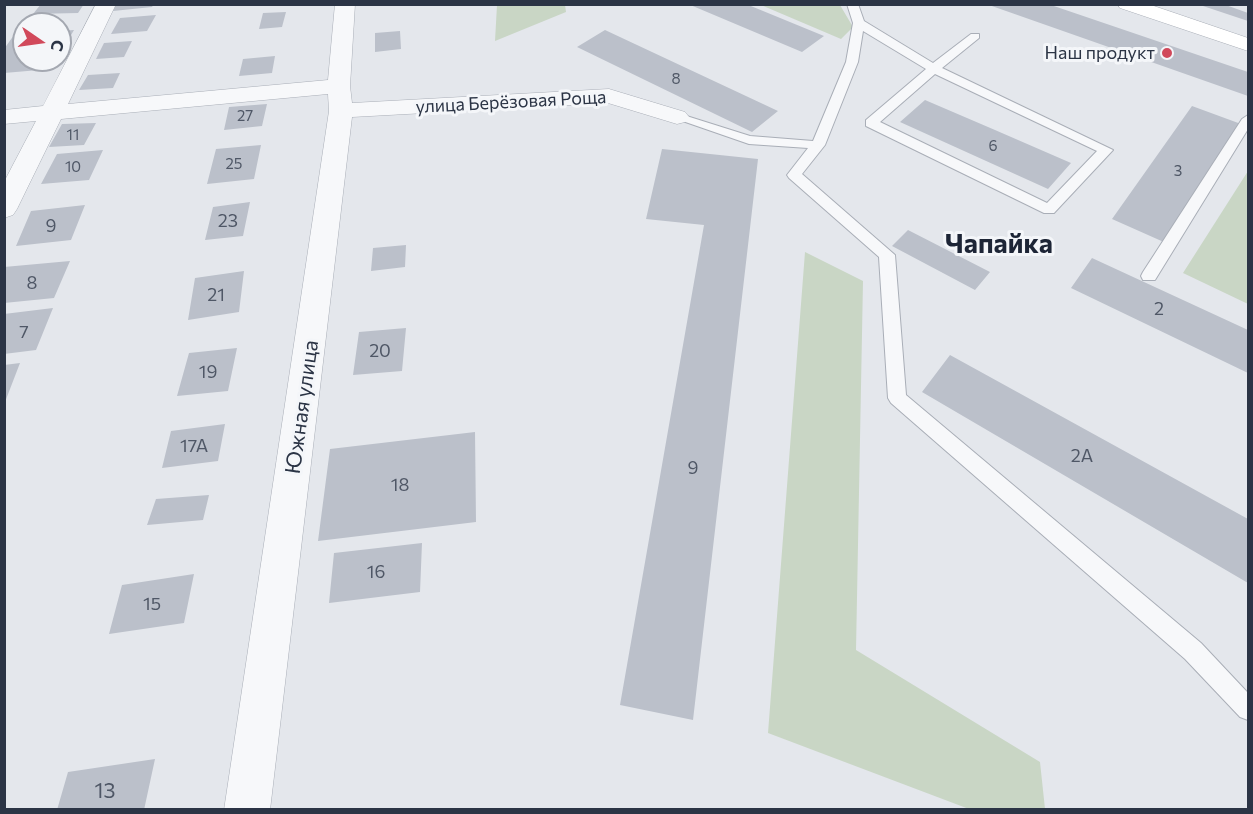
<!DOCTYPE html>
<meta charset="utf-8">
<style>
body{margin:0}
#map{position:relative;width:1253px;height:814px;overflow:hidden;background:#e4e7ec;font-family:Commissioner,sans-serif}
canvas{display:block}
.frame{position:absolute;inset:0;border:6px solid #2b3445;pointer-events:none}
.north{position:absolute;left:12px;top:12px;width:60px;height:60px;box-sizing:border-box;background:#f4f6f9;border:2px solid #a4a8b1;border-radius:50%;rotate:103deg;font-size:16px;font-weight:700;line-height:24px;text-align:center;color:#2b3445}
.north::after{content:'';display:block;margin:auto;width:21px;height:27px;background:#d1495b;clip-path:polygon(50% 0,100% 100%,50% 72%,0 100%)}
</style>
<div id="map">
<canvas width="1253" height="814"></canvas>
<div class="frame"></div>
<div class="north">С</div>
</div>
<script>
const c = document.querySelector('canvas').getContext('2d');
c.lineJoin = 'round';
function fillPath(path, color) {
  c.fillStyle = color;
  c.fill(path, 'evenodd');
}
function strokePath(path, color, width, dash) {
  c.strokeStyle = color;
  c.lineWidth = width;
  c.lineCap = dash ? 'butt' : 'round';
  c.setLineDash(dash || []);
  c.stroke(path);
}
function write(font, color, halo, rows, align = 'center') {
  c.font = font + ' Commissioner,sans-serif';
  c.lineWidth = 6;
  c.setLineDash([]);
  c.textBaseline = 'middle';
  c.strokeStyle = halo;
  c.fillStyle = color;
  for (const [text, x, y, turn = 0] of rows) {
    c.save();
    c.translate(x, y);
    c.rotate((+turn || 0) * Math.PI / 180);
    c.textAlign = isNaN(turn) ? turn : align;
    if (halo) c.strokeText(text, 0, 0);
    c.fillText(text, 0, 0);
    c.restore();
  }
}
fillPath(new Path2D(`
 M497,5H565L566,12L495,41Z
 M761,5H840L853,27L841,39Z
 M1248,171V304L1183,273Z
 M805,252L863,281L856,650L1040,762L1045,809H969L768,733Z`), '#c9d6c5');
fillPath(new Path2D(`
 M41,4H84L78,13L33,14Z
 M116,4H154L152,7L113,11Z
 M688,4H746L824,36L802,52Z
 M1048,4L1248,72V96L989,5Z
 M1205,4H1223L1248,13V21L1203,6Z
 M286,12L282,27L259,29L263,13Z
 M156,15L147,31L111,34L120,18Z
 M74,30L60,54V31Z
 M605,30L778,111L752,132L577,47Z
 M400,31L401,49L375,52V33Z
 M24,34V60H57L51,69L4,73V49L14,35Z
 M132,41L124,57L96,59L104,43Z
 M275,56L272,73L239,76L243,59Z
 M120,73L113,88L79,90L88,75Z
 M925,100L995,130L1071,163L1048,189L900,122Z
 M267,104L262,126L224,130L229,107Z
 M1192,106L1241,124L1166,243L1112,219Z
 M96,123L84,145L49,147L62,124Z
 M261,145L254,179L207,184L216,149Z
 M662,149L758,159L693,720L620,705L704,225L646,219Z
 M103,150L89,180L41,184L57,154Z
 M250,202L243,236L205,240L213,207Z
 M85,205L71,240L16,246L31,211Z
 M908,230L990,272L975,290L892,246Z
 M406,245L405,267L371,271L373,248Z
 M1092,258L1248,330V373L1071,288Z
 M70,261L54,298L4,303V267Z
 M244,271L239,312L188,320L195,278Z
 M53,308L36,350L4,354V314Z
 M406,328L402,371L353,375L359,332Z
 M237,348L228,391L177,396L189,353Z
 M950,355L1248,519V583L922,392Z
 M20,363L5,402H4V365Z
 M225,424L218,461L162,468L171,431Z
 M475,432L476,522L318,541L330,449Z
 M209,495L203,520L147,525L156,499Z
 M422,543L420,592L329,603L334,553Z
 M194,574L184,623L109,634L122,585Z
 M155,759L144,810H57L68,772Z`), '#bbc0ca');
const lane = new Path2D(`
 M847,4H858L864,21L933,63L971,34H979V38L942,68L1113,150L1054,213H1044L866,126V120L926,69L863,31L858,62L825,145L802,174L895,255L906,395L1201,643L1248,693V720L1240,717L1185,659L891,403L888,398L879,257L789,178L787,175L808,148L749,144L671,117L677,113L750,136L813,141L846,62L853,23ZM935,74L1097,151L1047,203L880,122Z
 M1248,115V129L1155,280H1143L1141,276L1143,272L1242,119Z`);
const street = new Path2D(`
 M96,4H116L68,104L328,80L335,4H355L350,86L352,103L609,89L685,112L689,117L685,122L677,124L608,103L352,117L270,810H224L329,111L328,94L61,119L17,209L13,215L4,218V182L36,121L4,124V110L43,106Z`);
const secondary = new Path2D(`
 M1117,4H1148L1248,38V51L1120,8Z`);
strokePath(lane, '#a9aeb7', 2);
strokePath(street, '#a9aeb7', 1);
strokePath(secondary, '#a9aeb7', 1);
fillPath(lane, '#f7f8fa');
fillPath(street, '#f7f8fa');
fillPath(secondary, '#fff');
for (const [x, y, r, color] of [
 [1167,53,6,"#d1495b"]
]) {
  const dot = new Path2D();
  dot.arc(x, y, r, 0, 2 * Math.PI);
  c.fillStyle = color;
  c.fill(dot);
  strokePath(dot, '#f4f6f9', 2);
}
write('15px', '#4f5766', null, [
 ["8",676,79],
 ["27",245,116],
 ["11",73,135],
 ["6",993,146],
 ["25",234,164],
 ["10",73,167],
 ["3",1178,171]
]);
write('18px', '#2b3445', '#f4f6f9', [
 ["Наш продукт",1155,53]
], 'right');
write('18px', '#2b3445', '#f4f6f9', [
 ["улица Берёзовая Роща",511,102,-3]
]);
write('18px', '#4f5766', null, [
 ["23",228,221],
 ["9",51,226],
 ["8",32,283],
 ["21",216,295],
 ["2",1159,309],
 ["7",24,332],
 ["20",380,351],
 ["19",208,372],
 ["17А",194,446],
 ["2А",1082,456],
 ["9",693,468],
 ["18",400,485],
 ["16",376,572],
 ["15",152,604]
]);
write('21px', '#2b3445', '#f4f6f9', [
 ["Южная улица",302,407,-82]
]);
write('21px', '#4f5766', null, [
 ["13",105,791]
]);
write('bold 27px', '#1d2536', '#f4f6f9', [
 ["Чапайка",999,244]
]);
</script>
